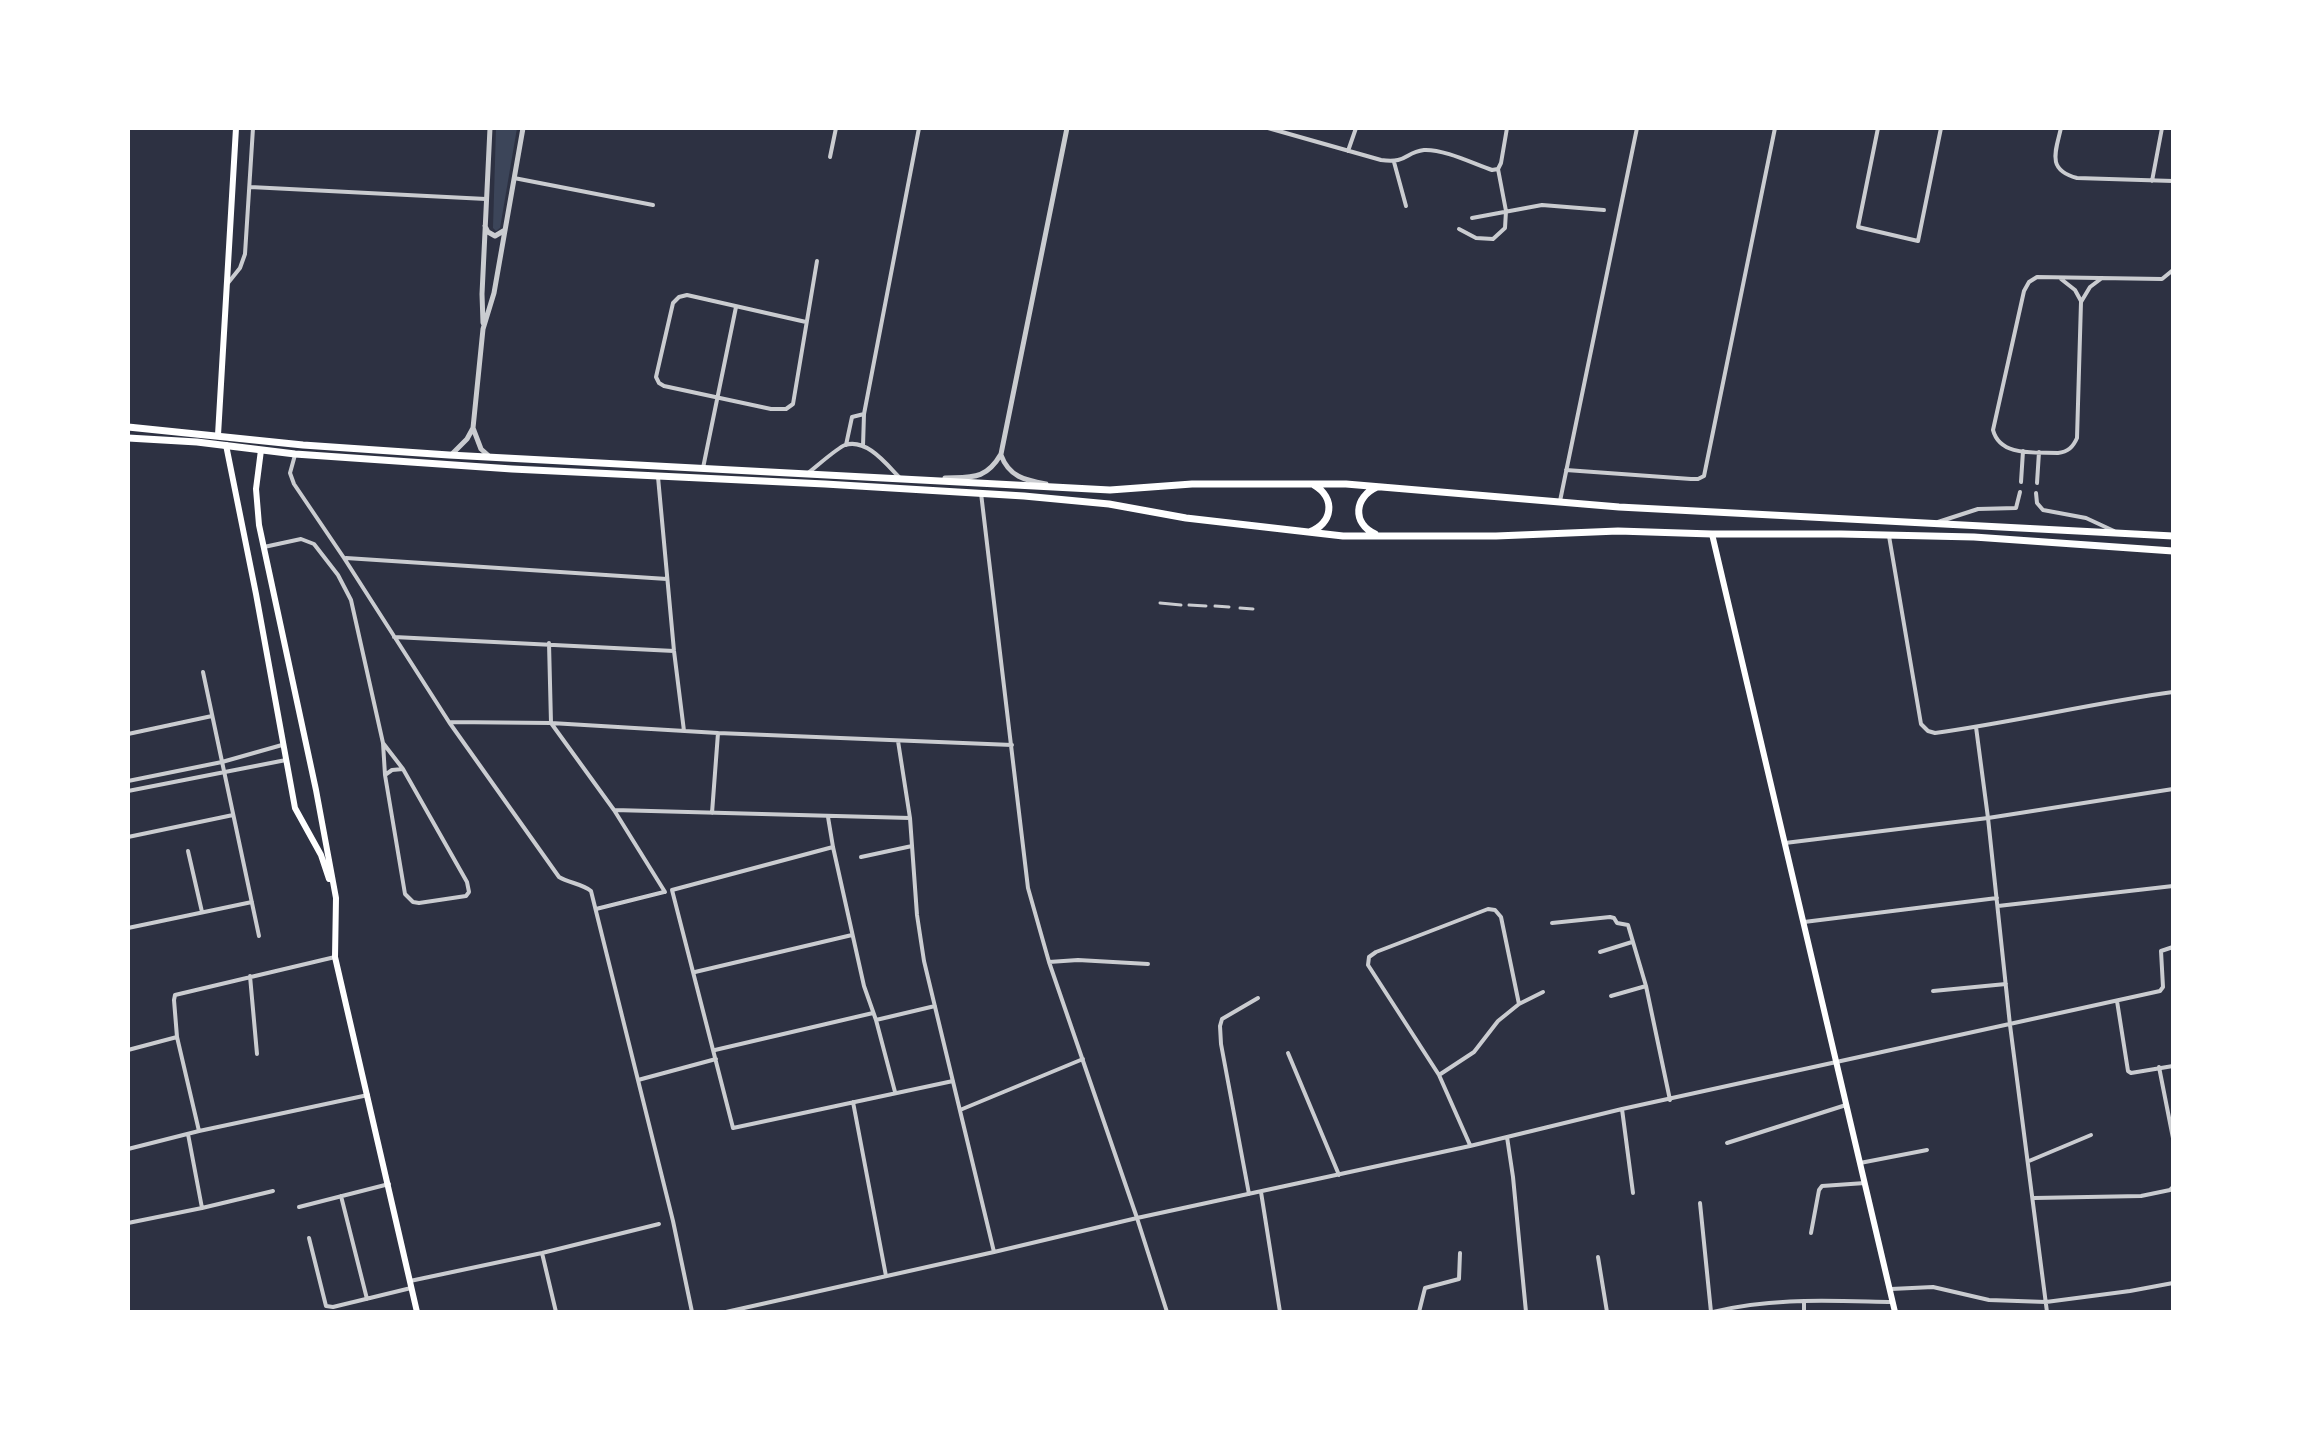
<!DOCTYPE html>
<style>
body{margin:0}
#map{position:relative;width:2301px;height:1440px;overflow:hidden;background:#2d3142;font-family:"Noto Serif",serif}
canvas{display:block}
.frame{position:absolute;inset:0;border:130px solid #fff;pointer-events:none}
</style>
<div id="map">
<canvas width="2301" height="1440"></canvas>
<div class="frame"></div>
</div>
<script>
const c = document.querySelector('canvas').getContext('2d');
c.lineJoin = 'round';
function fillPath(path, color) {
  c.fillStyle = color;
  c.fill(path, 'evenodd');
}
function strokePath(path, color, width, dash) {
  c.strokeStyle = color;
  c.lineWidth = width;
  c.lineCap = dash ? 'butt' : 'round';
  c.setLineDash(dash || []);
  c.stroke(path);
}
fillPath(new Path2D(`
 M496,128H517L500,228L496,231L493,228Z`), '#3c4559');
strokePath(new Path2D(`
 M1160,603L1181,605
 M1189,605L1206,606
 M1215,606L1229,607
 M1240,608L1253,609`), '#caccd0', 3);
strokePath(new Path2D(`
 M1268,128L1381,160C1407,164 1405,152 1424,150C1444,149 1474,164 1492,170L1498,169
 M1878,128L1858,227L1918,241L1941,128
 M2061,128C2055,153 2047,170 2077,178L2173,181
 M1348,151L1356,128
 M830,157L836,128
 M1394,162L1406,206
 M514,178L653,205
 M2152,181L2162,128
 M250,187L486,199
 M1472,218L1542,205L1604,210
 M1459,229L1476,238L1493,239L1505,228L1506,211L1498,169L1501,163L1507,128
 M2102,278L2090,287L2081,302L2077,438C2073,447 2068,452 2058,453C2035,452 2000,457 1993,430L2024,291L2029,282L2037,277L2162,279L2173,270
 M2061,279L2075,290L2081,301
 M228,283L240,268L245,254L253,128
 M806,322L687,295L679,297L673,303L656,377L659,383L664,386L771,409H786L793,404L817,261
 M846,445L852,417L864,414
 M863,446L864,414L919,128
 M295,455L290,473L294,484L344,558L449,722L559,877C569,883 583,884 591,891L673,1221L692,1312
 M703,468L736,307
 M1566,470L1691,479H1698L1704,476L1775,128
 M808,473C816,467 837,448 845,445C867,438 887,465 900,478
 M658,477L674,651L684,731
 M2021,482L2023,451
 M2037,483L2039,452
 M981,493L1028,888L1049,962L1137,1218L1167,1312
 M2036,493L2037,503L2043,510L2086,518L2114,531
 M1560,501L1637,128
 M1938,522L1978,509L2016,508L2020,492
 M1889,536L1921,724L1928,731L1935,733C2015,722 2093,703 2173,692
 M264,547L301,539L314,544L338,575L351,600L383,743L385,775L405,894L413,902L419,903L466,896L469,892L467,882L403,769L383,743
 M346,558L667,579
 M394,637L674,651
 M549,643L551,723L614,810L665,892
 M203,672L259,936
 M449,722L551,723L718,733L1012,745
 M1976,727L1988,818L2010,1025L2047,1312
 M128,734L212,716
 M898,741L910,818L917,915L924,961L994,1252
 M385,775L392,770L403,769
 M128,781L222,762L282,745
 M128,791L286,760
 M614,810L910,818
 M712,813L718,733
 M828,817L833,847L864,986L876,1020L895,1092
 M128,837L233,815
 M1785,843L1988,818L2173,789
 M188,851L202,912
 M861,857L912,846
 M672,890L733,1128L953,1081
 M672,890L833,847
 M1998,906L2173,886
 M596,909L664,892
 M1804,922L1997,898
 M1552,923L1610,917L1614,918L1617,923L1628,925L1646,986L1670,1100
 M128,928L252,902
 M1600,952L1632,942
 M1049,962L1078,960L1148,964
 M695,972L852,935
 M250,976L257,1054
 M1933,991L2006,984
 M1611,996L1646,986
 M2117,1001L2128,1071L2131,1073L2173,1066
 M876,1020L935,1006
 M128,1050L177,1037
 M715,1050L873,1013
 M1288,1053L1339,1175
 M2159,1067L2173,1138
 M1439,1075L1474,1052L1498,1021L1519,1004L1543,992
 M638,1080L716,1059
 M853,1102L886,1276
 M1622,1109L1633,1193
 M960,1110L1083,1059
 M199,1131L177,1037L174,1000L175,995L335,957
 M188,1134L202,1208
 M1507,1137L1513,1177L1526,1312
 M1727,1143L1846,1105
 M1470,1145L1439,1075L1368,965L1369,957L1376,952L1488,909L1495,910L1501,917L1519,1004
 M128,1149L199,1131L368,1095
 M2029,1161L2091,1135
 M1860,1163L1927,1150
 M1261,1192L1280,1312
 M1249,1194L1221,1044L1220,1026L1222,1019L1258,998
 M341,1196L367,1299
 M2034,1198L2141,1196L2170,1190L2173,1187
 M1700,1203L1711,1312
 M299,1207L389,1184
 M128,1223L202,1208L273,1191
 M1811,1233L1819,1190L1822,1186L1865,1183
 M309,1238L326,1306L333,1307L411,1288
 M542,1253L556,1312
 M1598,1257L1607,1312
 M410,1281L542,1253L659,1224
 M1891,1289L1933,1287L1989,1300L2046,1302L2130,1291L2173,1283
 M726,1312L994,1252L1137,1218L1470,1146L1622,1109L2160,991L2163,987L2161,951L2173,947
 M1419,1312L1425,1288L1459,1279L1460,1253
 M1713,1312C1772,1297 1832,1301 1893,1302
 M1804,1312V1301`), '#caccd0', 4);
strokePath(new Path2D(`
 M485,226L488,232L495,236L505,230
 M483,323L482,294L490,128
 M473,428L481,449L490,457
 M452,454L467,439L473,428L483,329L494,293L523,128
 M1001,455C1009,477 1025,480 1046,484
 M945,478C972,477 986,480 1001,454L1067,128`), '#caccd0', 5);
strokePath(new Path2D(`
 M218,435L236,128
 M226,445L256,594L295,808L321,855L329,879
 M261,450L256,489L259,525L316,790L336,898L335,957L417,1312
 M1712,534L1895,1312`), '#fff', 6);
strokePath(new Path2D(`
 M128,427L303,445L449,455L1110,490L1192,484H1346L1619,507L2173,536
 M128,438L197,442L295,454L512,469L825,484L1024,496L1109,504L1186,518L1343,536H1496L1618,531L1712,534H1841L1974,537L2173,551
 M1309,532C1333,524 1336,498 1314,485
 M1375,534C1352,523 1354,497 1377,487`), '#fff', 7);
</script>
